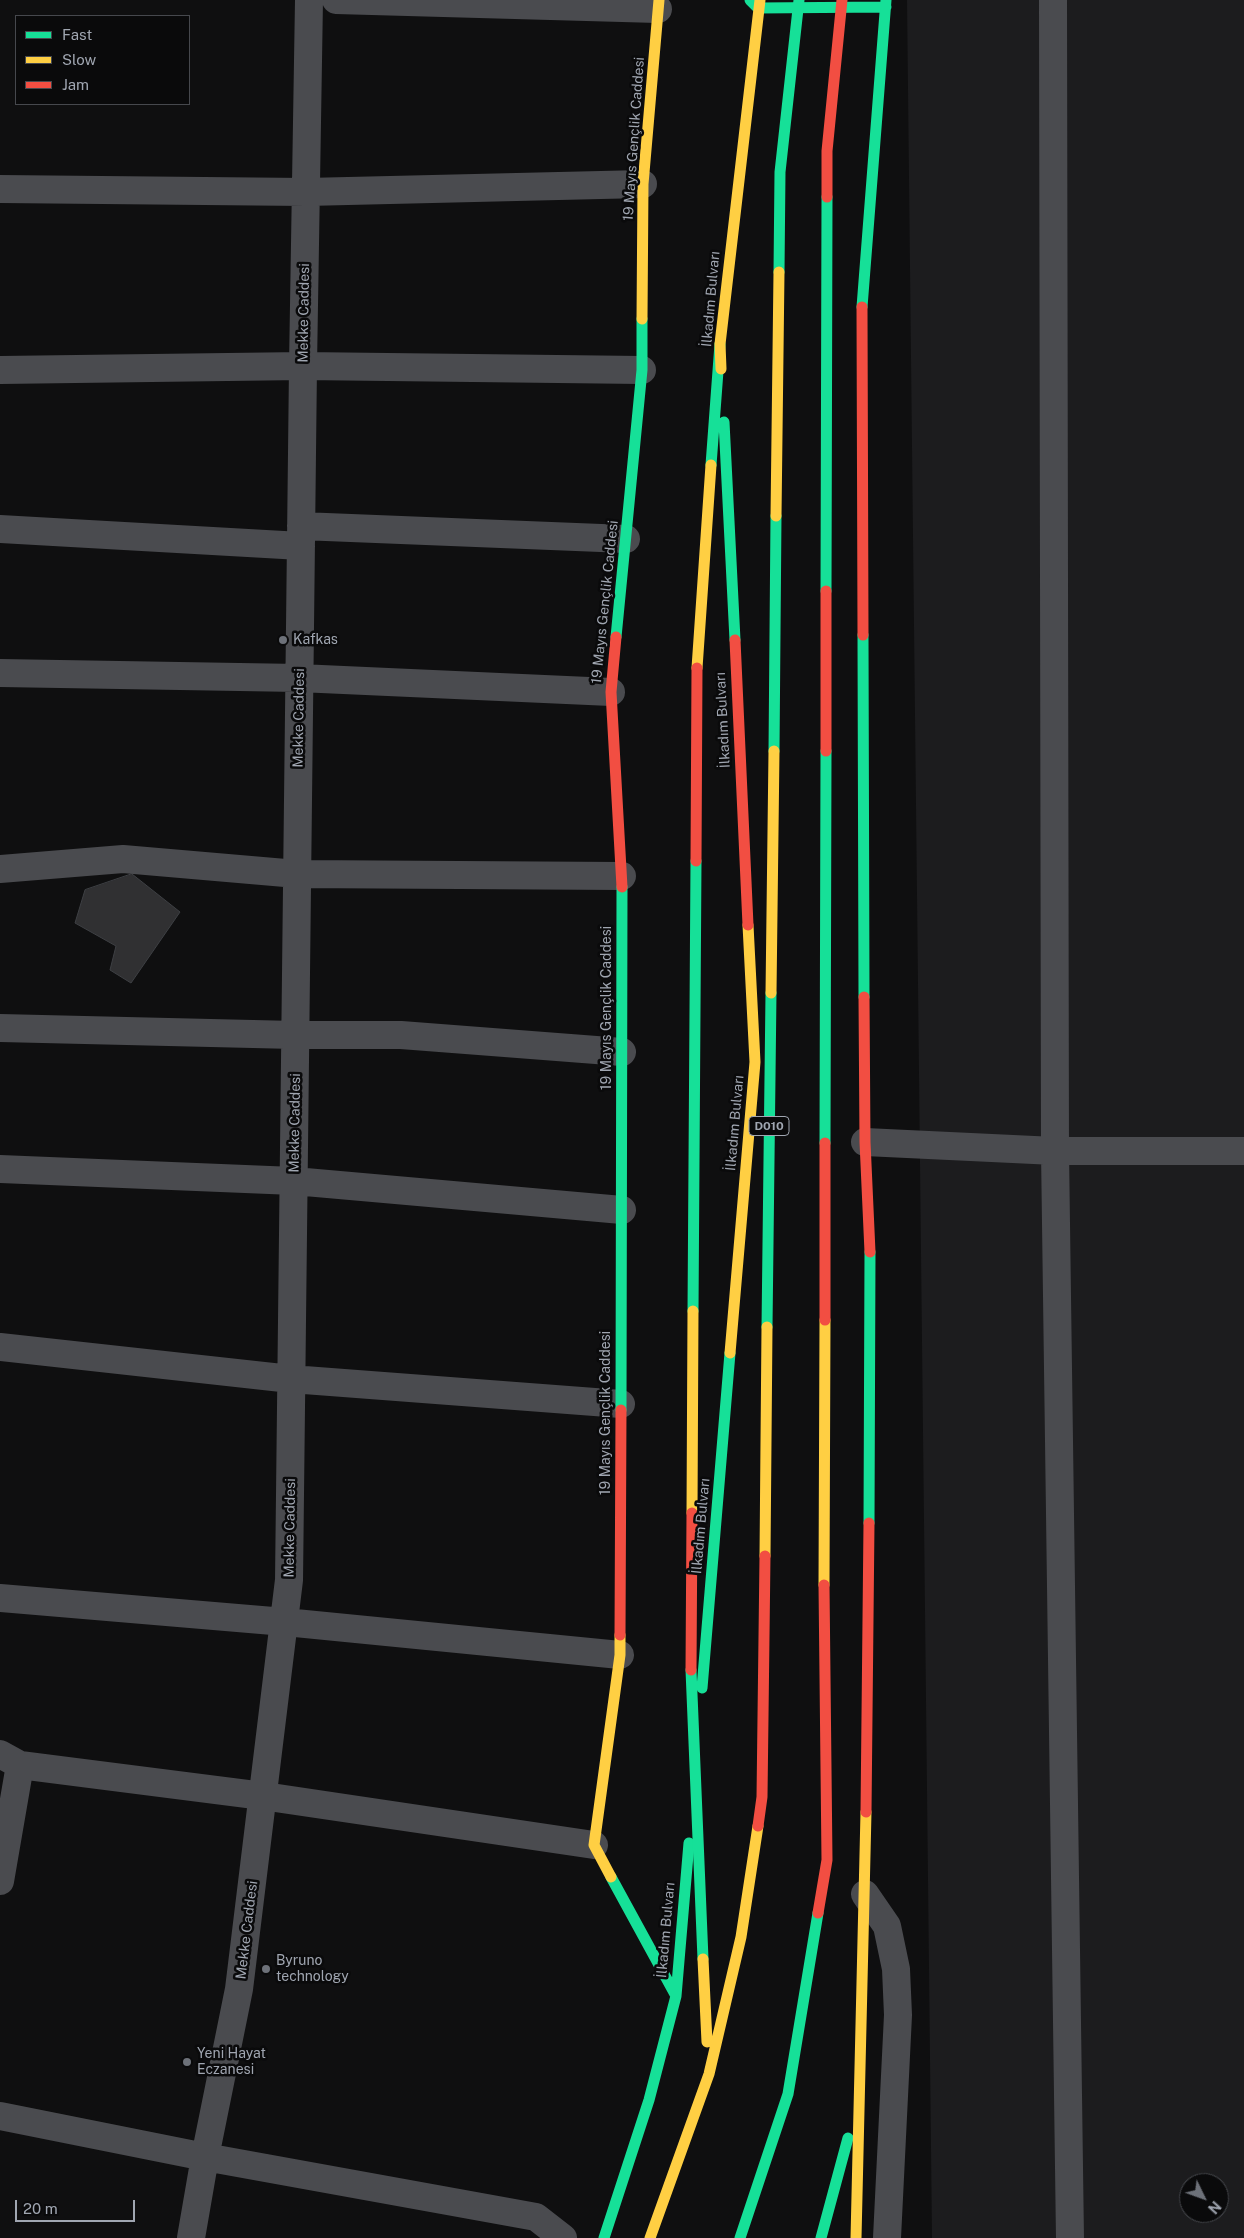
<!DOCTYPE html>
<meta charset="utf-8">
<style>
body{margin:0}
#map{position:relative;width:1244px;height:2238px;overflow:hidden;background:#0f0f10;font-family:"Public Sans",sans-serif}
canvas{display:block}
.legend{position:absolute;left:15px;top:15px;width:175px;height:90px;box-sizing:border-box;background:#0a0a0b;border:1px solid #46484d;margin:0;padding:6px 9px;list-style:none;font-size:15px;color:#a0a6b1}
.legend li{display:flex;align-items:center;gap:10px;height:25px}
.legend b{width:25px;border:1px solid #46484d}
.north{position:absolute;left:1179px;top:2173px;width:50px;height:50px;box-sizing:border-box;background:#0a0a0b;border:1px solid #46484d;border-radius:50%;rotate:132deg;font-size:14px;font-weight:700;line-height:20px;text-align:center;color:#a0a6b1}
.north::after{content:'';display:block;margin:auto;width:18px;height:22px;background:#6d7179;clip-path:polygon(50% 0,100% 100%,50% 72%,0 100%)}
.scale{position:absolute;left:15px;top:2200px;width:120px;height:22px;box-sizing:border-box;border:2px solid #a0a6b1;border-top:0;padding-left:6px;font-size:15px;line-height:18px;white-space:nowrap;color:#a0a6b1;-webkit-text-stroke:4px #0a0a0b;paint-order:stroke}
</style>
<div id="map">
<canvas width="1244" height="2238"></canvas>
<ul class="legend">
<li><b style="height:6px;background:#16e098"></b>Fast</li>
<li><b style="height:6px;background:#ffcf43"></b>Slow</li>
<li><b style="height:6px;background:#f24e42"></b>Jam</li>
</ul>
<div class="north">N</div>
<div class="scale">20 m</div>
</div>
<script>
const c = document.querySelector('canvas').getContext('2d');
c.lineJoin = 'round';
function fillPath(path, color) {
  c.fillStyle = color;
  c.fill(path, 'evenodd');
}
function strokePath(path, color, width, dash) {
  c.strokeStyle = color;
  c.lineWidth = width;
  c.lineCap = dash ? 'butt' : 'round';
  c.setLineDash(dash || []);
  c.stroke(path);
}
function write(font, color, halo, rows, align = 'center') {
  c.font = font + ' "Public Sans",sans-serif';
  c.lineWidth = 5;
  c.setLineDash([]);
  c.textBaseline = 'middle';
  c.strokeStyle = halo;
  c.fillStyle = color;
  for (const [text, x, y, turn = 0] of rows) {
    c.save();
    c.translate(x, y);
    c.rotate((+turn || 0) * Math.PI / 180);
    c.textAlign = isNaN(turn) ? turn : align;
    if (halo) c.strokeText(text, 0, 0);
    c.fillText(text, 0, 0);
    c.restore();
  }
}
fillPath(new Path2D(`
 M907,0H1244V2238H932ZM1189,2183H1219V2213H1189Z`), '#1c1c1e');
const building = new Path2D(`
 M132,874L180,912L131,983L110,970L116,946L75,923L85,890Z`);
fillPath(building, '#303032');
strokePath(building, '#3e4044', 1);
strokePath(new Path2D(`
 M336,0L658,9
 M1053,0L1055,1151L1070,2238
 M0,189L306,192L643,184
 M0,370L303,366L642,370
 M301,526L626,539
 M0,529L301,546
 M0,673L299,678L611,692
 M0,869L123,859L297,874L622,876
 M0,1028L295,1035H401L622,1052
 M865,1142L1055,1151H1244
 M0,1169L294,1181L622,1210
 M0,1347L291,1379L621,1404
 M0,1598L285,1622L620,1655
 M0,1754L20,1765L263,1796L594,1845
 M0,1881L20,1765
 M865,1894L887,1926L896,1969L898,2015L887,2238
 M0,2116L205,2157L536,2217L563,2238
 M191,2238L205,2157L239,1989L289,1580L303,366L309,0`), '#4a4b4f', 28);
strokePath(new Path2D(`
 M750,0L758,8L886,7
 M862,307L886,0
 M724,422L735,640
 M711,465L720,344
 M863,635L864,997
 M616,637L642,370V319
 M621,1410L622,887
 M869,1523L870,1252
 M702,1688L730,1353
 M611,1877L676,1996
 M604,2238L649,2100L676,1996L689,1843
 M821,2238L848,2138`), '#16e098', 11);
strokePath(new Path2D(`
 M642,319L643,184L659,0
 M721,369L720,344L760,0
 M697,668L711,465
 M730,1353L755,1062L748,925
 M611,1877L594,1845L620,1655V1635
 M856,2238L866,1812`), '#ffcf43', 11);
strokePath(new Path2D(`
 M862,307L863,635
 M616,637L611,692L622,887
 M735,640L748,925
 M864,997L865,1142L870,1252
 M620,1635L621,1410
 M866,1812L869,1523`), '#f24e42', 11);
strokePath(new Path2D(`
 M779,272L780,172L799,0
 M826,591L827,197
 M774,751L776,516
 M825,1143L826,751
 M693,1311L696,861
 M767,1327L771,993
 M691,1670L703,1959
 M740,2238L788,2094L818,1913`), '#16e098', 11);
strokePath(new Path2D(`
 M776,516L779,272
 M771,993L774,751
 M692,1513L693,1311
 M765,1556L767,1327
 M824,1585L825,1320
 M703,1959L707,2042
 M650,2238L709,2074L741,1937L758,1826`), '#ffcf43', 11);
strokePath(new Path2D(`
 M827,197V151L842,0
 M826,751V591
 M696,861L697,668
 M825,1320V1143
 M691,1670L692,1513
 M758,1826L762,1797L765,1556
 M818,1913L827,1860L824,1585`), '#f24e42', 11);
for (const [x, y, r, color] of [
 [283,640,5,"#6d7179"],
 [266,1969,5,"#6d7179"],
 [187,2062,5,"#6d7179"]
]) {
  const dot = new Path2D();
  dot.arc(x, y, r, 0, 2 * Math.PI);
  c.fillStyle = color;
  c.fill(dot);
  strokePath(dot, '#0a0a0b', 2);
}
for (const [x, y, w] of [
 [769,1126,40]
]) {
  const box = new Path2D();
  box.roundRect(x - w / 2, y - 9.5, w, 19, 4);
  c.fillStyle = '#0a0a0b';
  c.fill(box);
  strokePath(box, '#a0a6b1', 1);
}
write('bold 12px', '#a0a6b1', null, [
 ["D010",769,1126]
]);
write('14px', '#a0a6b1', '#0a0a0b', [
 ["19 Mayıs Gençlik Caddesi",634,139,-86],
 ["İlkadım Bulvarı",711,299,-85],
 ["Mekke Caddesi",304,313,-89],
 ["19 Mayıs Gençlik Caddesi",605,602,-84],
 ["Mekke Caddesi",299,718,-89],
 ["İlkadım Bulvarı",723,720,-93],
 ["19 Mayıs Gençlik Caddesi",607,1008,-90],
 ["Mekke Caddesi",295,1123,-89],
 ["İlkadım Bulvarı",735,1123,-85],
 ["19 Mayıs Gençlik Caddesi",606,1413,-90],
 ["İlkadım Bulvarı",701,1526,-85],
 ["Mekke Caddesi",290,1528,-89],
 ["Mekke Caddesi",247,1930,-83],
 ["İlkadım Bulvarı",666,1930,-85]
]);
write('14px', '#a0a6b1', '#0a0a0b', [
 ["Kafkas",293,640],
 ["Byruno",276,1961],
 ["technology",276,1977],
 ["Yeni Hayat",197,2054],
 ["Eczanesi",197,2070]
], 'left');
</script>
